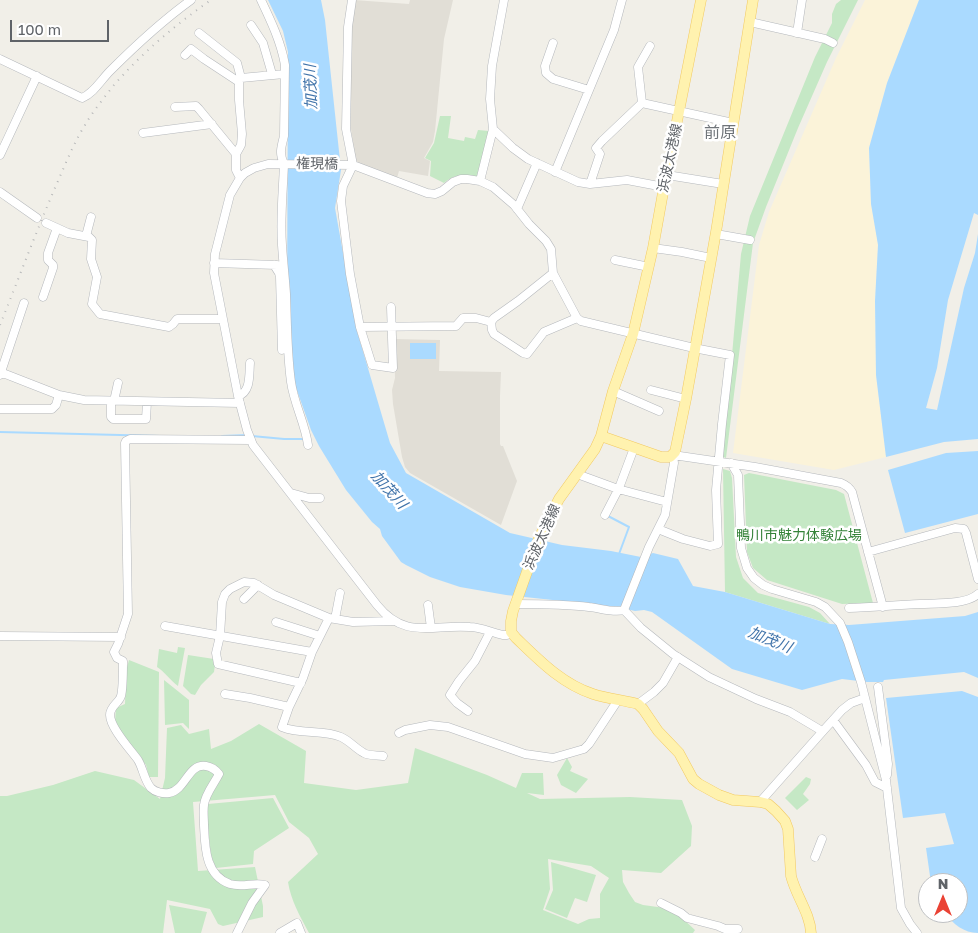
<!DOCTYPE html>
<meta charset="utf-8">
<style>
body{margin:0}
#map{position:relative;width:978px;height:933px;overflow:hidden;background:#f1efe8;font-family:"Golos Text",sans-serif}
canvas{display:block}
.north{position:absolute;left:918px;top:873px;width:50px;height:50px;box-sizing:border-box;background:#fff;border:1px solid #bfc1c3;border-radius:50%;rotate:0deg;font-size:14px;font-weight:700;line-height:20px;text-align:center;color:#5f6368}
.north::after{content:'';display:block;margin:auto;width:18px;height:22px;background:#ea4335;clip-path:polygon(50% 0,100% 100%,50% 72%,0 100%)}
.scale{position:absolute;left:10px;top:20px;width:99px;height:22px;box-sizing:border-box;border:2px solid #5f6368;border-top:0;padding-left:6px;font-size:15px;line-height:18px;white-space:nowrap;color:#5f6368;-webkit-text-stroke:4px #fff;paint-order:stroke}
</style>
<div id="map">
<canvas width="978" height="933"></canvas>
<div class="north">N</div>
<div class="scale">100 m</div>
</div>
<script>
const c = document.querySelector('canvas').getContext('2d');
c.lineJoin = 'round';
function fillPath(path, color) {
  c.fillStyle = color;
  c.fill(path, 'evenodd');
}
function strokePath(path, color, width, dash) {
  c.strokeStyle = color;
  c.lineWidth = width;
  c.lineCap = dash ? 'butt' : 'round';
  c.setLineDash(dash || []);
  c.stroke(path);
}
function write(font, color, halo, rows, align = 'center') {
  c.font = font + ' "Golos Text","Noto Sans JP",sans-serif';
  c.lineWidth = 5;
  c.setLineDash([]);
  c.textBaseline = 'middle';
  c.strokeStyle = halo;
  c.fillStyle = color;
  for (const [text, x, y, turn = 0] of rows) {
    c.save();
    c.translate(x, y);
    c.rotate((+turn || 0) * Math.PI / 180);
    c.textAlign = isNaN(turn) ? turn : align;
    if (halo) c.strokeText(text, 0, 0);
    c.fillText(text, 0, 0);
    c.restore();
  }
}
fillPath(new Path2D(`
 M354,0L409,4L410,0H453L444,39L435,131L433,142L424,158L430,161L428,176L399,171L397,178L356,162L351,129L350,30Z
 M394,339L440,340L439,371L501,372L500,396V444L501,446H503L517,481L501,525L410,473L405,467L402,457L393,404L392,390L395,378Z`), '#e1ded6');
fillPath(new Path2D(`
 M841,0H858L827,62L798,128L766,207L753,243L726,458L721,456L732,355L741,254L750,216L815,57L832,23V14L836,4Z
 M440,116H451L448,138L464,141L465,137L475,139L478,130L489,131L480,175L475,178C462,175 455,174 444,183L430,176L431,161L425,158L434,143Z
 M723,469L730,471L732,478L736,557L743,578L758,593L809,607L820,613L830,624L725,592Z
 M749,473L836,490L844,494L873,603L842,604L767,580L753,568L747,552L744,475Z
 M178,647L185,648L178,686C170,680 165,672 157,667L159,649L177,653Z
 M188,655L214,659L215,665L214,672L201,685L195,695L191,694L183,686Z
 M129,660L159,672L158,777H149L146,765L125,739L115,721L116,708L125,704L126,671Z
 M164,680L189,700V729L183,723L165,725Z
 M259,724L306,751L304,783L356,790L408,783L415,748L487,775L516,788L522,773H543L544,795L527,793L540,799L630,797L682,800L692,826L691,846L661,873L622,870L623,882L629,893L635,902L643,905L665,908L680,916L695,930L693,933H309C300,916 291,901 288,882L318,854L309,838L289,822L275,795L193,802L198,871L255,867L263,906V917L223,926L218,924L210,909L167,900L163,933H0V796H7L53,785L95,771L134,780L160,799L165,778L167,728L181,725L189,734L209,729L211,749L231,741ZM548,859L591,866L609,878L600,894V918L589,919L578,924L543,910L550,889Z
 M567,758L572,767L570,771L588,779L576,793L561,785L557,775Z
 M806,777L811,779L810,784L803,794L809,800L797,810L785,798Z
 M273,798L289,828L254,851L253,864L216,868L211,856L206,811L208,804Z
 M551,862L596,875L587,902L575,898L567,918L545,909L553,890Z
 M169,905L207,912L201,933H175Z`), '#c5e8c5');
fillPath(new Path2D(`
 M865,0H919L887,83L869,148L871,204L878,244L875,301L876,375L886,457L834,470L733,453L759,245L769,212L836,58Z`), '#fbf3d9');
fillPath(new Path2D(`
 M268,0H321L325,20L341,170L335,208L357,331L390,443L406,473L510,533L562,545L611,551L641,557L653,553L678,559L693,586L725,592L830,624L849,625L965,616L978,612V678L964,672L884,680L883,682H867L842,679L802,690L732,669L652,612L644,610L635,611L618,607L506,595L460,587L430,577L406,565L401,562L382,536L380,529L372,522L346,490L319,446L311,430L295,385L287,321L288,52L283,31Z
 M919,0H978V439L944,442L886,457L876,375L875,301L878,245L871,204L869,148L887,83Z
 M410,343H436V359H410Z
 M978,451V514L905,533L888,470L946,453Z
 M962,691L978,697V933C964,933 953,924 945,913H958V883H931L926,848L954,844L945,813L903,818L886,698Z`), '#aadaff');
fillPath(new Path2D(`
 M974,213L978,215V234L975,253L964,288L937,410L926,408L937,368L948,300Z`), '#f1efe8');
strokePath(new Path2D(`
 M0,432L160,436
 M222,436L248,435
 M252,436L284,439H305
 M608,516L629,527L619,554`), '#aadaff', 2);
const minor = new Path2D(`
 M261,0C271,21 281,42 285,65L284,136C281,148 279,153 284,164C283,191 280,218 282,245C283,261 285,278 286,294C287,324 287,353 291,382C294,404 305,423 308,445
 M352,0L348,27L346,129L353,165L343,186L341,201L350,274L360,327L372,365L393,368L391,307
 M750,22L825,39L833,43
 M251,25L263,43L272,74
 M199,33L237,63L241,78L239,82V100L242,134L241,145L236,154
 M797,33L802,0
 M553,43L545,66L546,73L553,79L589,90
 M185,55L191,49L204,59L239,82
 M0,59L82,98C94,93 101,80 110,71C135,46 162,21 191,0
 M241,78L284,74
 M642,103L733,123
 M175,107L196,106L199,109L236,154V170L240,178
 M493,129L513,148L528,159L578,182L590,184L627,180L664,187
 M143,133L212,124
 M0,155L37,76
 M555,172L614,30L622,0
 M667,175L723,184
 M480,181L493,129L490,99L492,66L504,0
 M590,184L600,154L596,148L602,141L642,103L638,67L650,46
 M0,192L37,218
 M517,209L537,163
 M46,223L68,233L89,237L92,240L91,259L97,277L92,304L100,314L169,327L173,324L177,319H222
 M716,234L750,240
 M86,236L91,217
 M653,248L682,252L711,258
 M615,260L649,267
 M214,263L277,265
 M274,265L279,273L280,277L282,350
 M553,273L518,301L494,318L491,322L492,330L494,334L523,353L527,354L544,332L577,318
 M43,297L53,268V265L48,260V253L57,228
 M360,327L456,326L463,318H476L491,322
 M0,372L59,395L84,400L240,403
 M0,375L24,303
 M651,390L686,399
 M613,391L659,411
 M238,396C251,392 249,375 250,363
 M111,401V417L113,419H146L147,402
 M114,401L118,383
 M0,409H52L56,405L59,395
 M731,463L738,475L741,548L747,568L754,578L763,585L772,589L816,602L825,607L840,623L848,642L861,682L886,780L901,908L910,924L917,933
 M577,474L618,489L667,502
 M291,493L309,498H320
 M605,515L619,488L634,448
 M868,552L955,528L964,529L966,533L978,579
 M244,599L258,585
 M515,604C540,604 565,604 589,607C600,608 613,613 624,610
 M428,605L431,628
 M849,608C873,607 897,605 920,604C936,603 966,605 978,594
 M329,618L312,652L303,678L289,707L282,727C301,735 323,729 341,737C350,741 356,749 364,753C369,756 377,755 383,756
 M335,619L340,593
 M276,622L320,636
 M165,626L312,652
 M511,632L507,635H503C492,633 481,627 470,627C432,624 405,640 377,605L253,445L247,430L238,396L214,273L215,254L230,195L240,178L245,173L254,168L268,164L353,165L427,193L435,194L442,191L453,182L461,179H467L480,181L493,187L514,205L529,224L546,241L551,249L553,273L577,318L581,321L694,348L730,355L722,424L716,490L718,544L710,546L683,539L658,529
 M0,636L121,637
 M301,683L218,664L216,653L220,636L222,602L225,594L230,589L244,582L254,583L274,595L329,618L353,622L393,621
 M878,687L888,764L887,775
 M225,694L250,698L289,707
 M638,704L654,692L663,683L678,657
 M468,711L457,703L450,695L459,681L475,661L490,632
 M833,720L866,765L875,782L887,788
 M822,731L790,712L756,699L709,677L695,668L673,654L641,628L624,610L649,547L665,515L674,463L673,455L755,467L841,483C846,485 849,487 852,492L883,607
 M399,733L405,730L430,725L448,727L525,754L553,758L584,749L589,744L618,700
 M760,802L823,731L842,710L851,703L865,698
 M815,857L822,839
 M661,903L681,913L687,918L718,926L725,929H738
 M237,933L252,903L265,885C253,882 243,888 230,884C205,875 205,847 204,825C204,819 203,811 204,805C205,794 214,784 219,774C215,769 212,767 206,766C188,763 186,790 169,793C163,794 155,792 151,788C144,780 143,768 138,760C131,750 110,728 110,715C110,706 119,703 121,696C123,689 123,670 123,661L117,658L114,652L118,644L128,614L125,443L126,441L130,439L251,440
 M280,933L297,923L301,933`);
const major = new Path2D(`
 M701,0L664,187L653,248L633,334L613,391L601,436L595,449L559,499L539,538L513,611L511,621V632L516,638C539,660 562,684 593,694C608,699 623,700 638,704L643,709L658,731L679,753L693,779L699,784L719,795L733,800L760,802L768,804L776,811L785,821L788,829L791,876C796,896 810,913 811,933
 M601,436L661,457H670L675,452L686,399L716,232L753,0`);
strokePath(minor, '#b5b8bc', 9);
strokePath(major, '#f2c960', 11);
strokePath(minor, '#fff', 8);
strokePath(major, '#fff2af', 10);
strokePath(new Path2D(`
 M0,325C18,280 35,235 54,190C64,168 72,146 85,125C93,111 104,98 114,85C143,52 175,25 211,0`), '#b6b7b8', 2, [1, 6]);
write('14px', '#5f6368', '#fff', [
 ["浜波太港線",670,158,-78],
 ["権現橋",317,164,1],
 ["浜波太港線",542,537,-66]
]);
write('14px', '#348238', '#fff', [
 ["鴨川市魅力体験広場",799,536]
]);
write('italic 15px', '#4174aa', '#fff', [
 ["加茂川",311,87,-92],
 ["加茂川",389,490,48],
 ["加茂川",770,640,22]
]);
write('16px', '#70757a', '#fff', [
 ["前原",720,133]
]);
</script>
